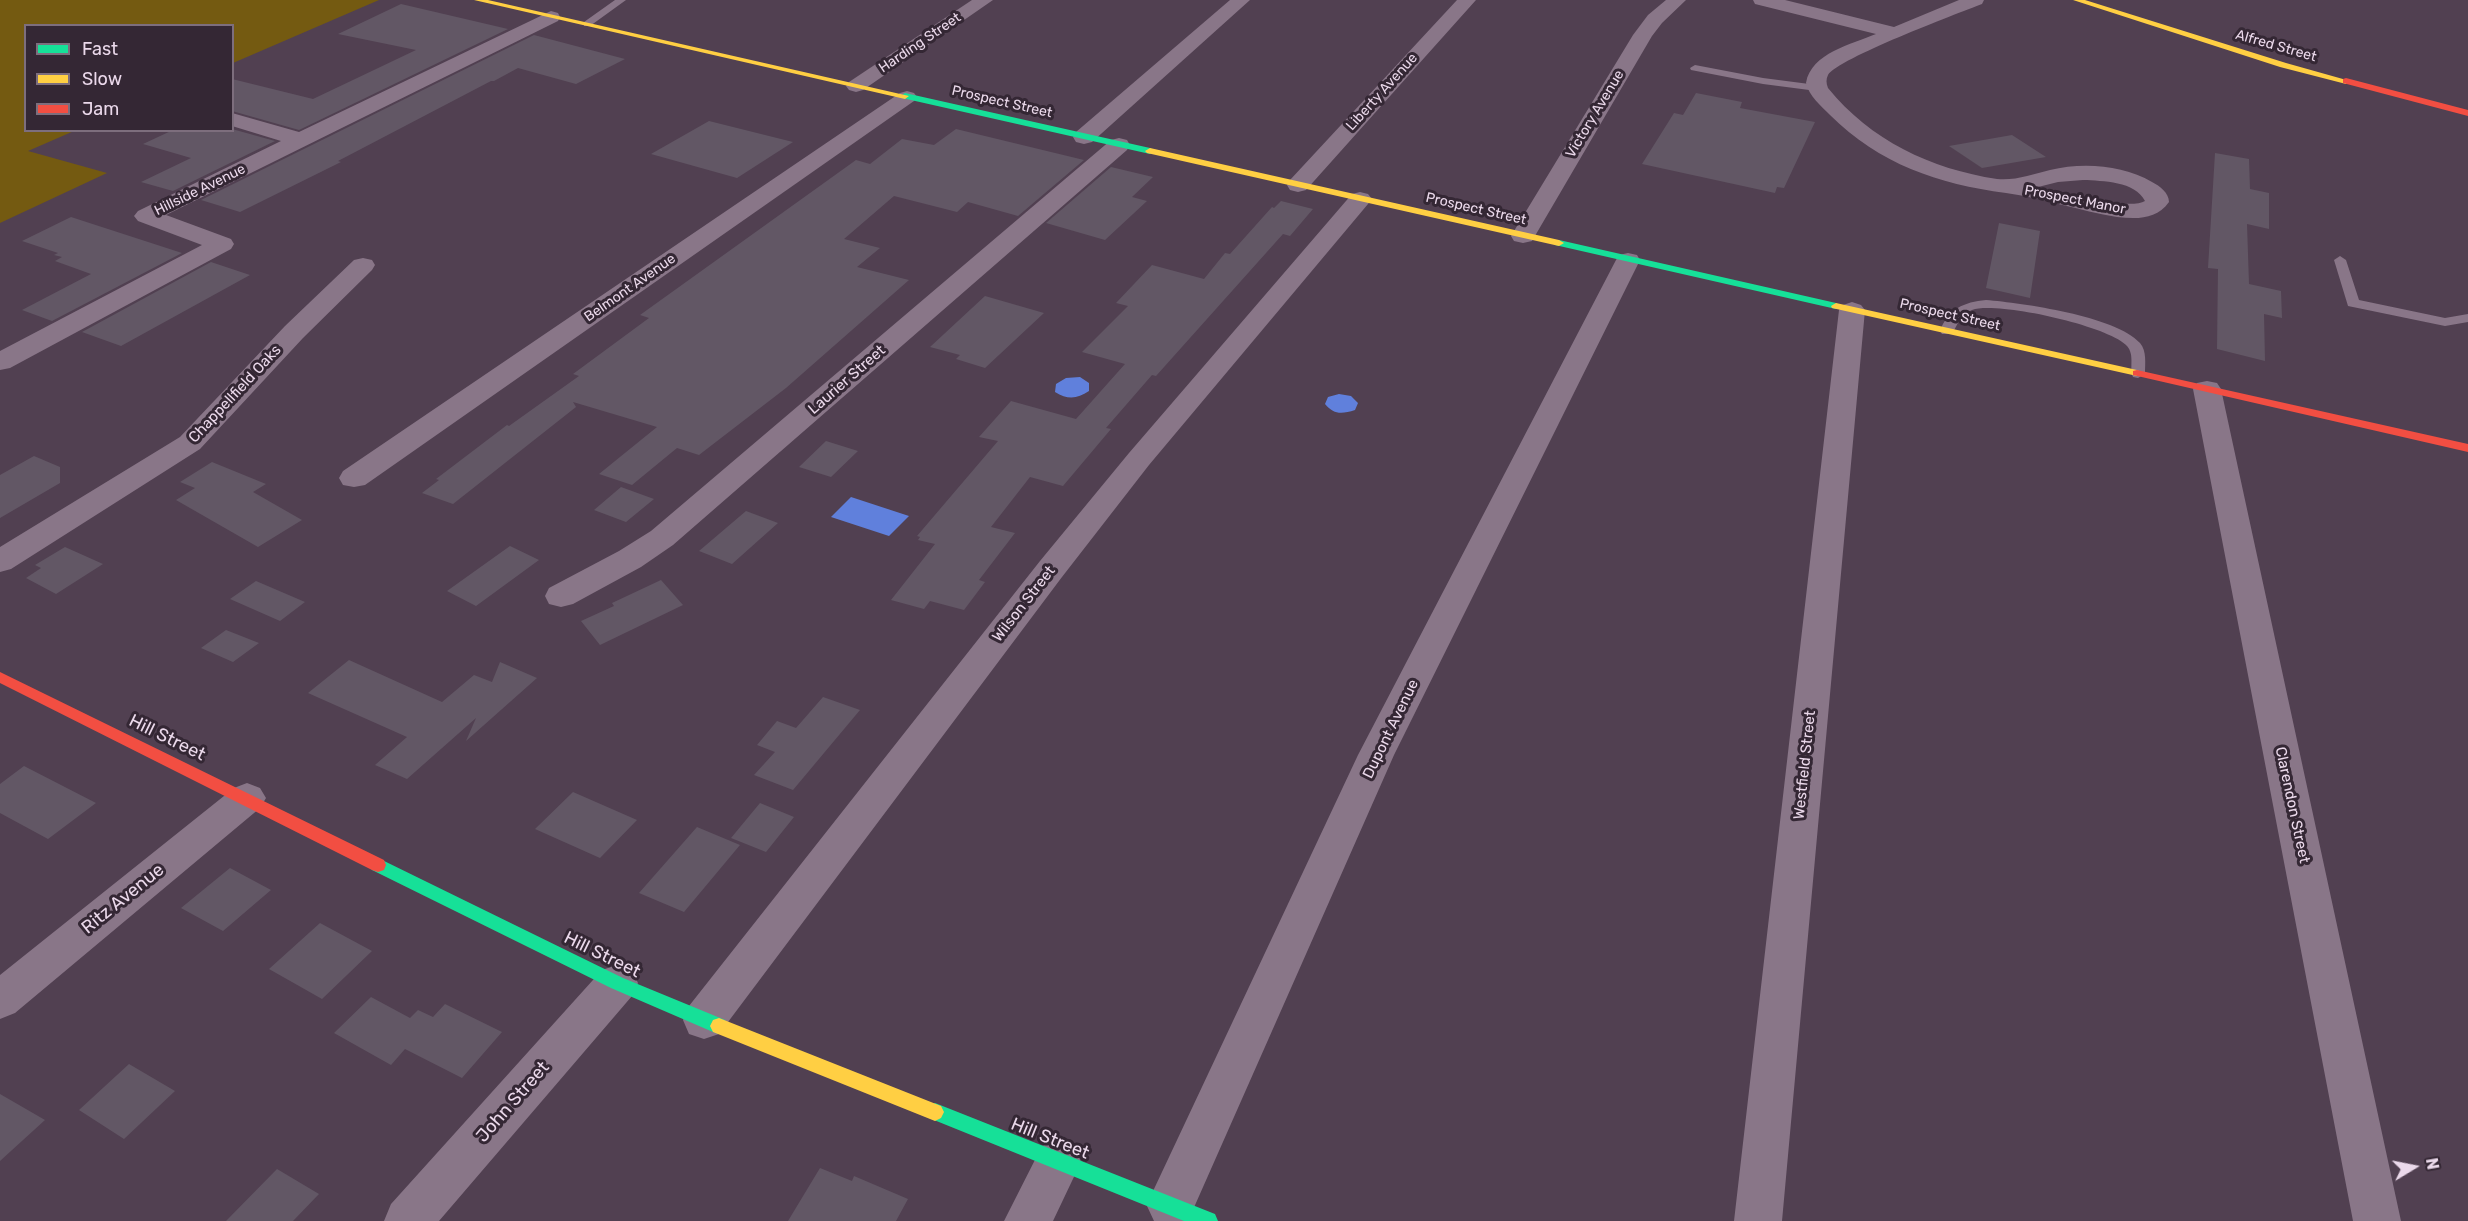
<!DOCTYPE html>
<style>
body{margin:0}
#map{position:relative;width:2468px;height:1221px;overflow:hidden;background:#514051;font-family:Rubik,sans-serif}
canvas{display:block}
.legend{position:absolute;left:24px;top:24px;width:210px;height:108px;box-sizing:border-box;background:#342734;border:2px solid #7d6e7d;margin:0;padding:8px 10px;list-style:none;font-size:18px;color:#ebd9eb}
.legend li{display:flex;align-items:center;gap:12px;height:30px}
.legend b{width:30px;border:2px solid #7d6e7d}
.north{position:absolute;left:2384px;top:1137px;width:60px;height:60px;-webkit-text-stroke:4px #342734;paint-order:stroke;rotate:80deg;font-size:16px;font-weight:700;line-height:24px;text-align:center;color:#ebd9eb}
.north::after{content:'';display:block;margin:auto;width:21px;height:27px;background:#ebd9eb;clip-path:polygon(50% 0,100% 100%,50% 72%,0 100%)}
</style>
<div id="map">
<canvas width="2468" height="1221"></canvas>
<ul class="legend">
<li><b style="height:8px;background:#16e098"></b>Fast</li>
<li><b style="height:8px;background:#ffcf43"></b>Slow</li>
<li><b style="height:8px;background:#f24e42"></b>Jam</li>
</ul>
<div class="north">N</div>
</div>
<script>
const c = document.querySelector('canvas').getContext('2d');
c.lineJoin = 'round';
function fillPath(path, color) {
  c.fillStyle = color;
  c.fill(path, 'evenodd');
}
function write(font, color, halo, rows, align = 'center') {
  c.font = font + ' Rubik,sans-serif';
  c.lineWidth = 6;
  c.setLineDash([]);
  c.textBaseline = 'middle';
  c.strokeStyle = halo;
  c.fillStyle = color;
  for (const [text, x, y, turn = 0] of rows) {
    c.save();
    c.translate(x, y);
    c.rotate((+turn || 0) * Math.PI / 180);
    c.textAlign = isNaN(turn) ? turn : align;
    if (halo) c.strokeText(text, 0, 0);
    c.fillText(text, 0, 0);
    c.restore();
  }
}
fillPath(new Path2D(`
 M0,0H379L233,63L232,26H26V130L74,131L28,151L107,173L0,223Z`), '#745a11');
fillPath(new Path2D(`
 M1080,377L1089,383V391C1077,399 1068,400 1055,392L1056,384L1066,378Z
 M1339,394L1351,396L1358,403L1355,410C1342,414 1334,415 1325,404L1328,397Z
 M851,497L909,516L889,536L831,517Z`), '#6080dc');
fillPath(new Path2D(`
 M401,4L508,29L299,130L232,111V79L313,99L416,50L338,34Z
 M534,35L625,59L576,84L518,68L494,81H491L338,161L341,162L240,212L201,200Z
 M1696,93L1742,102L1740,108L1815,122L1784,188L1777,187L1775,193L1642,164L1674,113L1683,115Z
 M709,121L793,142L737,178L651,154Z
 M232,129L275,141L173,191L141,182L191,158L143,144L173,130H232Z
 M956,129L1084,160L1018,216L968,202L957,212L894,196L844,239L880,248L857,267L909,280L786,388L699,455L677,448L632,485L599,474L657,427L573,402L576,407L453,504L422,493L439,480L436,479L507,425L509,426L579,376L573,374L649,318L640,315L856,160L870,164L902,139L934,145Z
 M2012,135L2046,157L1982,168L1949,146Z
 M2215,153L2249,159L2250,189L2269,193V229L2247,224L2249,284L2281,291L2282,318L2264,314L2265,361L2217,349L2218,269L2208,268Z
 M1111,167L1153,177L1132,197L1147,201L1105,240L1046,223Z
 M1281,201L1313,209L1290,236L1283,234L1156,376L1152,375L1106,428L1111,429L1063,486L1030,477L991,527L1015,533L979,580L985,582L964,610L930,601L924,609L891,600L935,544L918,540L920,537L917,536L998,441L979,437L1011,401L1076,419L1125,364L1082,352L1128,306L1116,303L1152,265L1204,279L1225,253L1230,254L1272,207L1274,208Z
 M71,217L182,253L52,321L22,310L91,274L55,261L62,257L54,255L58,253L22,241Z
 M1999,223L2040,231L2030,298L1986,288Z
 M211,262L250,275L121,346L82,332Z
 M985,296L1044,313L985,368L956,359L960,355L930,347Z
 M826,441L858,451L831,477L799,467Z
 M34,456L60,467V483L0,518V475Z
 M212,462L266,484L253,492L302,520L258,547L176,500L195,488L180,482Z
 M621,487L654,499L626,522L594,510Z
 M746,511L778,523L732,564L699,551Z
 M510,546L539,560L476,606L447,591Z
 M65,547L103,564L56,594L26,578L41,568L35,565Z
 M661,580L683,605L600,645L581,621L614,606L612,603Z
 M256,581L305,602L280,621L230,599Z
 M226,630L259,643L233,662L201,648Z
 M349,660L442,702L474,675L492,682L500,662L537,678L466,741L476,718L407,779L375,765L407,737L308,693Z
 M823,697L860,710L793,790L754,775L775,752L757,745L777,721L796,728Z
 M24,766L96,803L48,839L0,813V784Z
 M573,792L637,820L600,858L535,829Z
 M760,803L794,817L766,852L731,838Z
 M697,827L740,845L684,912L639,893Z
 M230,868L271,890L223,931L181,908Z
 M320,923L372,951L322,999L269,969Z
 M371,997L410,1018L418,1010L433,1017L445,1004L502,1032L462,1078L405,1049L391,1065L334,1033Z
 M129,1064L175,1091L124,1139L79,1110Z
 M0,1094L45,1120L0,1161Z
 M820,1168L852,1181L854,1176L908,1199L896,1221H788Z
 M277,1169L319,1194L293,1221H226Z`), '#625765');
fillPath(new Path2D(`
 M615,0H626L590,26H584V22Z
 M1695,65L1763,78L1817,85L1822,88L1817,91L1763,84L1691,70L1690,68Z
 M2340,256L2346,260L2359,300L2445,318L2468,314V322L2445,326L2348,306L2334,260Z
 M1986,300C2022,303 2116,316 2140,343C2147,351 2145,364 2145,374L2138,378L2133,377C2129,368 2135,355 2127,346C2109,326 1997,301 1972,310C1960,315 1958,324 1952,334H1942L1940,331C1948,309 1964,302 1986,300Z`), '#897688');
fillPath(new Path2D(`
 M972,0H993L863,90L856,92L849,90L846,86L849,82Z
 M1230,0H1250L1092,142L1084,144L1076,142L1073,137L1076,132Z
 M1457,0H1476L1306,190L1298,192L1290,190L1287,185L1290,180Z
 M1666,0H1686L1662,23L1652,36L1532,241L1523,243L1514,241L1511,236L1633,35L1648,15Z
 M1753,0H1785L1894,27L1959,0H1984L1982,4C1956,14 1839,58 1828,75C1826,79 1826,83 1828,88C1870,140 1931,169 1997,179C2015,181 2033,174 2050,170C2083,162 2123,165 2152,182C2160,186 2169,193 2169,202C2156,220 2137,219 2117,217C2080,211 2043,198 2006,193C1938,184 1879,164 1830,115C1821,106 1809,96 1806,83C1811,53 1852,44 1876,34L1755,4ZM2083,180C2103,181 2135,181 2145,201C2129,211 2058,192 2038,187L2058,182Z
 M551,11L558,13L560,17L558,21L166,215L231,239L234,244L231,249L10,368L0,370V351L202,245L138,221L134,216L138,211L281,141L232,126V113L299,132Z
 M907,91L914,93L917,97L914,101L365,485L354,487L343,485L339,478L343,471L900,93Z
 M1119,138L1127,140L1130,145L1127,150L673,545L641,567L573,604L561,607L549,604L545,596L549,588L619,551L651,531L1111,140Z
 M1360,192L1368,194L1372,199L1368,204L1149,465L1062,577L719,1034L704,1039L689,1034L683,1020L689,1006L1040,561L1129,453L1352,194Z
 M1628,253L1637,255L1640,260L1394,755L1188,1221H1154L1147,1206L1154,1189L1358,755L1616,260L1619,255Z
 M363,258L372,260L375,265L372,270L303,338L200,449L11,569L0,572V547L180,437L285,326L354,260Z
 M1852,302L1861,305L1865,310L1782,1221H1734L1839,310L1843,305Z
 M2207,381L2217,383L2221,389L2401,1221H2353L2193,389L2197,383Z
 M247,783L260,788L266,798L260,808L15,1013L0,1019V975L234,788Z
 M617,965L632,970L638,983L632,996L439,1221H384L391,1204L602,970Z
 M1058,1140L1074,1146L1081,1162L1053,1221H1004L1042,1146Z`), '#897688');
fillPath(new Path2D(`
 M905,93L1150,148L1155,151L1150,154L902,98L901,96Z
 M1559,240L1836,303L1841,306L1836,309L1555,245L1554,243Z
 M378,858L623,978L725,1020L728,1026L725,1032L719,1034L713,1032L611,988L372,870L370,865L372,860Z
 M935,1103L1215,1214L1218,1221H1184L929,1118L926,1112L929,1106Z`), '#16e098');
fillPath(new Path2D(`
 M474,0H488L909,96L905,99Z
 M2073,0H2085L2286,63L2350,81L2346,84L2280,67Z
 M1150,148L1559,240L1564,243L1559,246L1147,153L1145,151Z
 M1836,303L2137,370L2143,373L2137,376L1832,308L1831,306Z
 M719,1018L941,1106L944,1112L941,1118L935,1121L713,1032L710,1026L713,1020Z`), '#ffcf43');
fillPath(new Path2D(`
 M2346,78L2468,110V116L2343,83V79Z
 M2137,370L2468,444V452L2133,375V371Z
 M0,672L384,860L386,865L384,870L378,872L372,870L0,683Z`), '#f24e42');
write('14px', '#ebd9eb', '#342734', [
 ["Harding Street",920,43,-34],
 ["Alfred Street",2276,46,16],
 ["Liberty Avenue",1382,92,-48],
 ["Prospect Street",1002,102,13],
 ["Victory Avenue",1595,114,-59],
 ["Hillside Avenue",200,190,-26],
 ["Prospect Manor",2075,200,11],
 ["Prospect Street",1476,209,13],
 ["Belmont Avenue",630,288,-35],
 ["Prospect Street",1950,315,13]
]);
write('15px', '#ebd9eb', '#342734', [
 ["Laurier Street",847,380,-41],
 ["Chappellfield Oaks",235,394,-47],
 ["Wilson Street",1024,604,-52],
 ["Dupont Avenue",1391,729,-64],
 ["Westfield Street",1805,765,-84],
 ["Clarendon Street",2292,805,78]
]);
write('18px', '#ebd9eb', '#342734', [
 ["Hill Street",167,738,26],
 ["Ritz Avenue",123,899,-39],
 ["Hill Street",602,955,26],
 ["John Street",513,1102,-49],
 ["Hill Street",1050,1139,22]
]);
</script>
